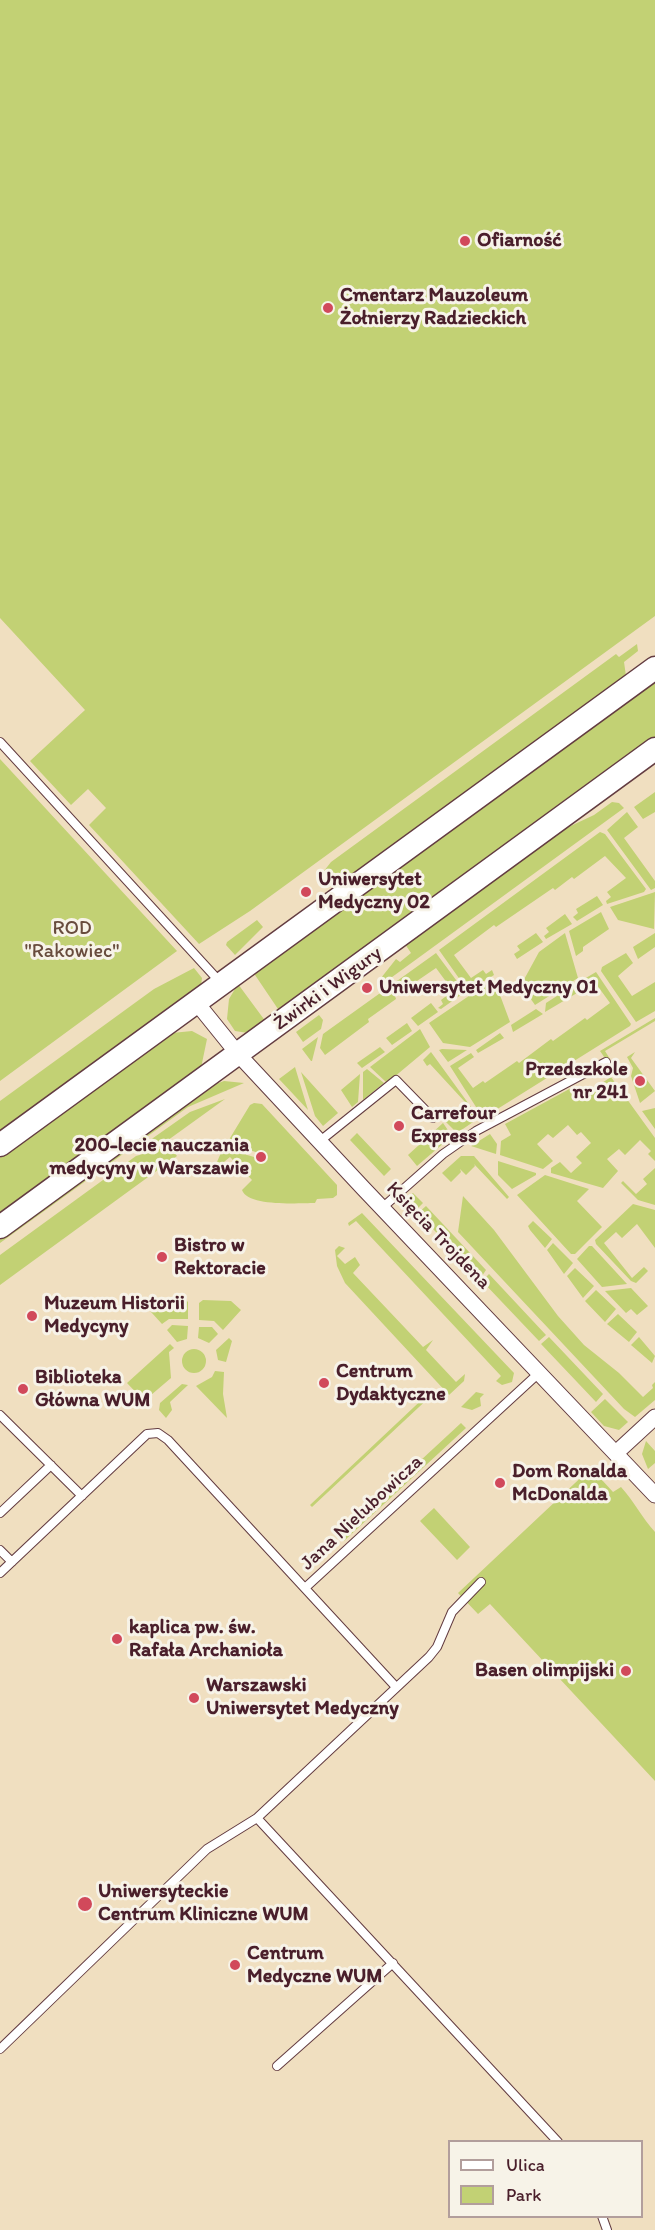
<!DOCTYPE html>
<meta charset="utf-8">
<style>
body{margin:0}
#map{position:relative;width:655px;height:2230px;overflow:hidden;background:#f0dfc0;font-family:Itim,sans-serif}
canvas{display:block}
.legend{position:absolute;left:448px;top:2140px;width:195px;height:78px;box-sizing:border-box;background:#f7f3e8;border:2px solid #b29e9c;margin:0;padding:8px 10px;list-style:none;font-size:18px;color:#4a1f2b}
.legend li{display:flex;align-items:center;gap:12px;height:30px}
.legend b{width:30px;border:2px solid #b29e9c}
</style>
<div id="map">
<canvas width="655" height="2230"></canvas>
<ul class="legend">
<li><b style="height:8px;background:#fff"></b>Ulica</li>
<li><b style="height:16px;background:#c2d174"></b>Park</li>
</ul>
</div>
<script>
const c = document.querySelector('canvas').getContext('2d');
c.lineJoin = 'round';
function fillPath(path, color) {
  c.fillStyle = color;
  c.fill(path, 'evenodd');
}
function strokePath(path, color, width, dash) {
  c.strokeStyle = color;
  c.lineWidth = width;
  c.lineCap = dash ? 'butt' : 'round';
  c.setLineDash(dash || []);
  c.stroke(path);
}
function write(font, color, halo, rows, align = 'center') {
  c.font = font + ' Itim,sans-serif';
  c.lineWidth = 6;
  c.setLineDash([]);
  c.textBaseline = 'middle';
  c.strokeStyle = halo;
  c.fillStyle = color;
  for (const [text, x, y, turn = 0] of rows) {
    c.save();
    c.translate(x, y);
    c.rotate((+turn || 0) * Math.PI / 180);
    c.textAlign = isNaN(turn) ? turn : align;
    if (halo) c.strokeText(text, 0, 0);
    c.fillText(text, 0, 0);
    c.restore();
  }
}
fillPath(new Path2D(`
 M0,0H655V616L250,911L199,944L89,825L106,808L88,789L71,805L30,761L85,710L0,618Z
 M637,644L638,651L624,662L626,676L359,871L325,887L320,876L331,862L616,654L619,657Z
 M655,681V737L280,1012L253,972Z
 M0,759L177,951L0,1081Z
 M655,792V812L643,819L634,807Z
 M612,802L619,803L624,808L388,980L381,978L396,959L400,962L411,953L405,944L560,831L594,815Z
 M627,812L638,827L624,838L655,881V888L651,890L607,830Z
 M600,832L605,834L646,889L644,892L607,904L606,901L611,897L607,892L626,878L605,856L574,879L572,877L555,890L553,888L496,927L494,925L454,955L471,978L483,970L486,974L492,970L494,975L468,991L439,950Z
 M655,892L654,929L618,920L610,907Z
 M597,896L603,905L577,921L573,917L578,913L576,909Z
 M601,912L609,929L583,947V951L576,956L569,931Z
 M565,914L572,924L546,939L544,936L549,932L546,928Z
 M257,920L263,927L235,955L226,945L227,942Z
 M536,933L543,942L517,959L514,954L520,950L517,946Z
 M565,933L578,978L535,1005L521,985L539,952Z
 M655,933V947L638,959L633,947Z
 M436,953L465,992L441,1009L438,1008L443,1004L441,1000L453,991L436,968L395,996L396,999L368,1019L369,1022L325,1055L320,1048L323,1034Z
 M626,953L633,963L618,976L632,996L655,982V1011L636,1022L601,971L602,967Z
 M194,968L202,978L201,986L0,1133V1101L154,989Z
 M596,972L631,1024L630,1026L483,1118L450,1066L471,1053L474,1057L458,1068L473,1088L483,1081L485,1083L517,1061L519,1063L551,1039L553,1041L585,1018L587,1020L610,1003L594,981L580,991L579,982Z
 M494,979L510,1022L470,1047L443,1043L429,1023Z
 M238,984L266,1022L248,1033L235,1031L227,1019L229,999Z
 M571,987L577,993L545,1012L546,1003Z
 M431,1003L438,1012L418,1026L411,1018Z
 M536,1009L543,1014L513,1032L511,1025Z
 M319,1015L323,1020L321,1029L303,1042L296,1032Z
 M655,1018V1021L605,1051L610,1059L607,1061L600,1051Z
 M407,1023L412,1031L392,1045L386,1038Z
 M420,1029L430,1047L387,1083L370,1067Z
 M192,1031L207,1039L201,1068L0,1214V1158L163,1038L172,1033Z
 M500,1033L504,1038L478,1053L476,1050Z
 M318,1037L312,1061H311L302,1049Z
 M380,1047L385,1052L362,1068L357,1063Z
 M442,1049L467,1050L448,1062L439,1050Z
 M431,1052L479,1118L457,1133L445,1121L465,1102L430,1064L427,1066L423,1060Z
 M635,1052L631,1058L655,1091L640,1103L631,1076L633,1068L627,1057Z
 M295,1067L308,1110L279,1079Z
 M367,1069L384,1083L363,1100V1072Z
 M301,1072L338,1113L323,1126L315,1116Z
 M360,1074L358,1102L352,1107L341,1090Z
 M611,1077L655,1138V1161L648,1154L651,1151L640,1140L625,1155L619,1149L607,1159L618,1171L603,1188L551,1173V1168L560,1162L571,1173L582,1163L576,1157L591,1143L581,1132L577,1135L568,1125L553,1138L548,1134L537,1144L553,1161L543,1169L500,1155L501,1141L511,1135L505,1124L573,1087L585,1094Z
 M224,1081L244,1083L188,1107L0,1243V1240L210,1086Z
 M225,1099L164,1143L136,1150L190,1112Z
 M254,1103L262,1104L337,1185V1195L333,1198L317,1199L315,1203C298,1203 248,1207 242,1190L252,1180L230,1157L219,1166L217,1162L223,1148L261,1159L262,1154L227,1143L250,1105Z
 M655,1108V1129L642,1111Z
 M443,1123L452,1136L417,1166L408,1155Z
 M357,1133L391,1169L384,1176L350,1140Z
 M490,1134L497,1144L496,1154L471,1146Z
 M170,1146L177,1156L0,1285V1255L136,1156Z
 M461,1156H474L509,1197L507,1199L474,1164L475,1166L466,1175L460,1169L461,1172L451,1182L442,1173Z
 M498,1161L536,1173V1175L512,1189L498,1175Z
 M655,1168V1205L638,1200L621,1183L623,1181L636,1194L647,1184L643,1179Z
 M545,1175L589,1189L577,1201L602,1227L575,1254H571L517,1195Z
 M413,1193L423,1203L409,1217L399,1204Z
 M463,1196L494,1230L558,1316L584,1345L619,1373L643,1397L653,1388L652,1385L655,1382V1400L635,1417L624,1409L458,1232Z
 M633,1204L655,1210V1248L637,1224L622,1238L616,1232L604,1243L632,1278L644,1267L648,1271L636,1283L631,1281L596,1244L595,1240Z
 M426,1206L486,1270L480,1279L418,1213Z
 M362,1213L514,1373L512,1382L502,1385L496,1381L501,1376L356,1221L349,1226L348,1223Z
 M533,1221L552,1239L545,1248L530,1230L528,1226Z
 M553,1243L573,1263L564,1274L547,1250Z
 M339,1246L345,1248L337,1256L345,1264L355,1257L360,1265L353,1273L423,1347L433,1340L426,1350L456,1382L465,1374L464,1381L449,1395L345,1283L337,1266L335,1250Z
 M589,1246H592L627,1284L602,1287L577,1259Z
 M575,1268L594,1286L583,1298L567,1276Z
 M489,1274L546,1335L539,1341L482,1281Z
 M631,1288L648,1306L637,1315L631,1309L626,1313L605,1291Z
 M596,1290L616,1309L605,1322L585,1301Z
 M145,1297L185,1299L188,1302V1319H169L162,1324L141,1301Z
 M203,1300L231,1301L241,1310L223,1330L214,1321L199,1320V1303Z
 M618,1314L637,1332L629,1342L607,1324Z
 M172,1325L188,1326L187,1339L177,1342L167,1330Z
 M199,1327H212L218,1334L209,1343L198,1338Z
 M549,1337L603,1394L596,1402L541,1344Z
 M639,1337L655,1356L652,1363L631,1345Z
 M229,1338L232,1341L226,1362L218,1360L216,1350Z
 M170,1344L174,1348L169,1352L171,1378L144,1401L127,1383Z
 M182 1361a12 12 0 1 1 24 0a12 12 0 1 1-24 0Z
 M215,1371L224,1372L223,1394L227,1418L196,1386L212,1377Z
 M182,1384L188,1385L170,1402L172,1410L166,1418L159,1410L160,1403Z
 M431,1391L434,1393L312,1507L310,1505Z
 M476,1392L484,1394L480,1398L481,1406L472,1410L461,1407Z
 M605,1399L628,1422L619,1430L604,1426L591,1412Z
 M461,1423L466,1428L344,1541L339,1536Z
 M646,1441L655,1451V1463L648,1469L642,1454Z
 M591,1468L613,1492L621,1487C634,1501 642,1518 655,1532V1781L490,1604L478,1614L458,1593Z
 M434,1508L470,1547L457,1560L420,1521Z`), '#c2d174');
const lane = new Path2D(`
 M0,742L220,982
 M320,1141L396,1080L433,1118
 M382,1208L443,1154L476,1131L606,1062
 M0,1415L82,1496
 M0,1513L51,1465
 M0,1550L12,1562
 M0,1573L147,1434L158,1433L168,1440L396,1687
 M305,1588L540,1372
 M257,1818L558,2142
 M0,2049L207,1849L257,1818L429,1657L437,1647L452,1612L481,1582
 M277,2066L393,1963
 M602,2216L607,2230`);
const street = new Path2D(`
 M196,1002L238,1054L363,1188L655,1495
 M616,1453L655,1417`);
const secondary = new Path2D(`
 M0,1145L655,668
 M0,1227L655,749`);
strokePath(lane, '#633c41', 10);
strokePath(street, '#633c41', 17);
strokePath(secondary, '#633c41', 25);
strokePath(lane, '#fff', 8);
strokePath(street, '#fff', 15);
strokePath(secondary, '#fff', 22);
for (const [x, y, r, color] of [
 [465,241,6,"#d1495b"],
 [328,308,6,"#d1495b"],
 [306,892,6,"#d1495b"],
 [367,988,6,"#d1495b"],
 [640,1081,6,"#d1495b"],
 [399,1126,6,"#d1495b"],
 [261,1157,6,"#d1495b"],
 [162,1257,6,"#d1495b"],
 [32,1316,6,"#d1495b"],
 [324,1383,6,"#d1495b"],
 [23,1389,6,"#d1495b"],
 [500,1483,6,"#d1495b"],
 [117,1639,6,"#d1495b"],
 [626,1671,6,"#d1495b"],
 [194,1698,6,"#d1495b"],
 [85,1904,8,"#d1495b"],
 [235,1965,6,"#d1495b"]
]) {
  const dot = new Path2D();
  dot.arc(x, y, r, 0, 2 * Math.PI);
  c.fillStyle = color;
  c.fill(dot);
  strokePath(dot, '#f7f3e8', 2);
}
write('bold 20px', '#4a1f2b', '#f7f3e8', [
 ["Ofiarność",477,241],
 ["Cmentarz Mauzoleum",340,296],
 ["Żołnierzy Radzieckich",340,319],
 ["Uniwersytet",318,880],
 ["Medyczny 02",318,903],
 ["Uniwersytet Medyczny 01",379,988],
 ["Przedszkole",628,1070,"right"],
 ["nr 241",628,1093,"right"],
 ["Carrefour",411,1114],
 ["Express",411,1137],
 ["200-lecie nauczania",249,1146,"right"],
 ["medycyny w Warszawie",249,1169,"right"],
 ["Bistro w",174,1246],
 ["Rektoracie",174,1269],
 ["Muzeum Historii",44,1304],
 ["Medycyny",44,1327],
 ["Centrum",336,1372],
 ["Dydaktyczne",336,1395],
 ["Biblioteka",35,1378],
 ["Główna WUM",35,1401],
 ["Dom Ronalda",512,1472],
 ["McDonalda",512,1495],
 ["kaplica pw. św.",129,1628],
 ["Rafała Archanioła",129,1651],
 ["Basen olimpijski",614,1671,"right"],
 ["Warszawski",206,1686],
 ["Uniwersytet Medyczny",206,1709],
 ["Uniwersyteckie",98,1892],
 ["Centrum Kliniczne WUM",98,1915],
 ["Centrum",247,1954],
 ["Medyczne WUM",247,1977]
], 'left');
write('20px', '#684c3d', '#f7f3e8', [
 ["ROD",72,929],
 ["\"Rakowiec\"",72,952]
]);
write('20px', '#4a1f2b', '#f7f3e8', [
 ["Żwirki i Wigury",328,989,-36],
 ["Księcia Trojdena",438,1236,46],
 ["Jana Nielubowicza",362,1513,-43]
]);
</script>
